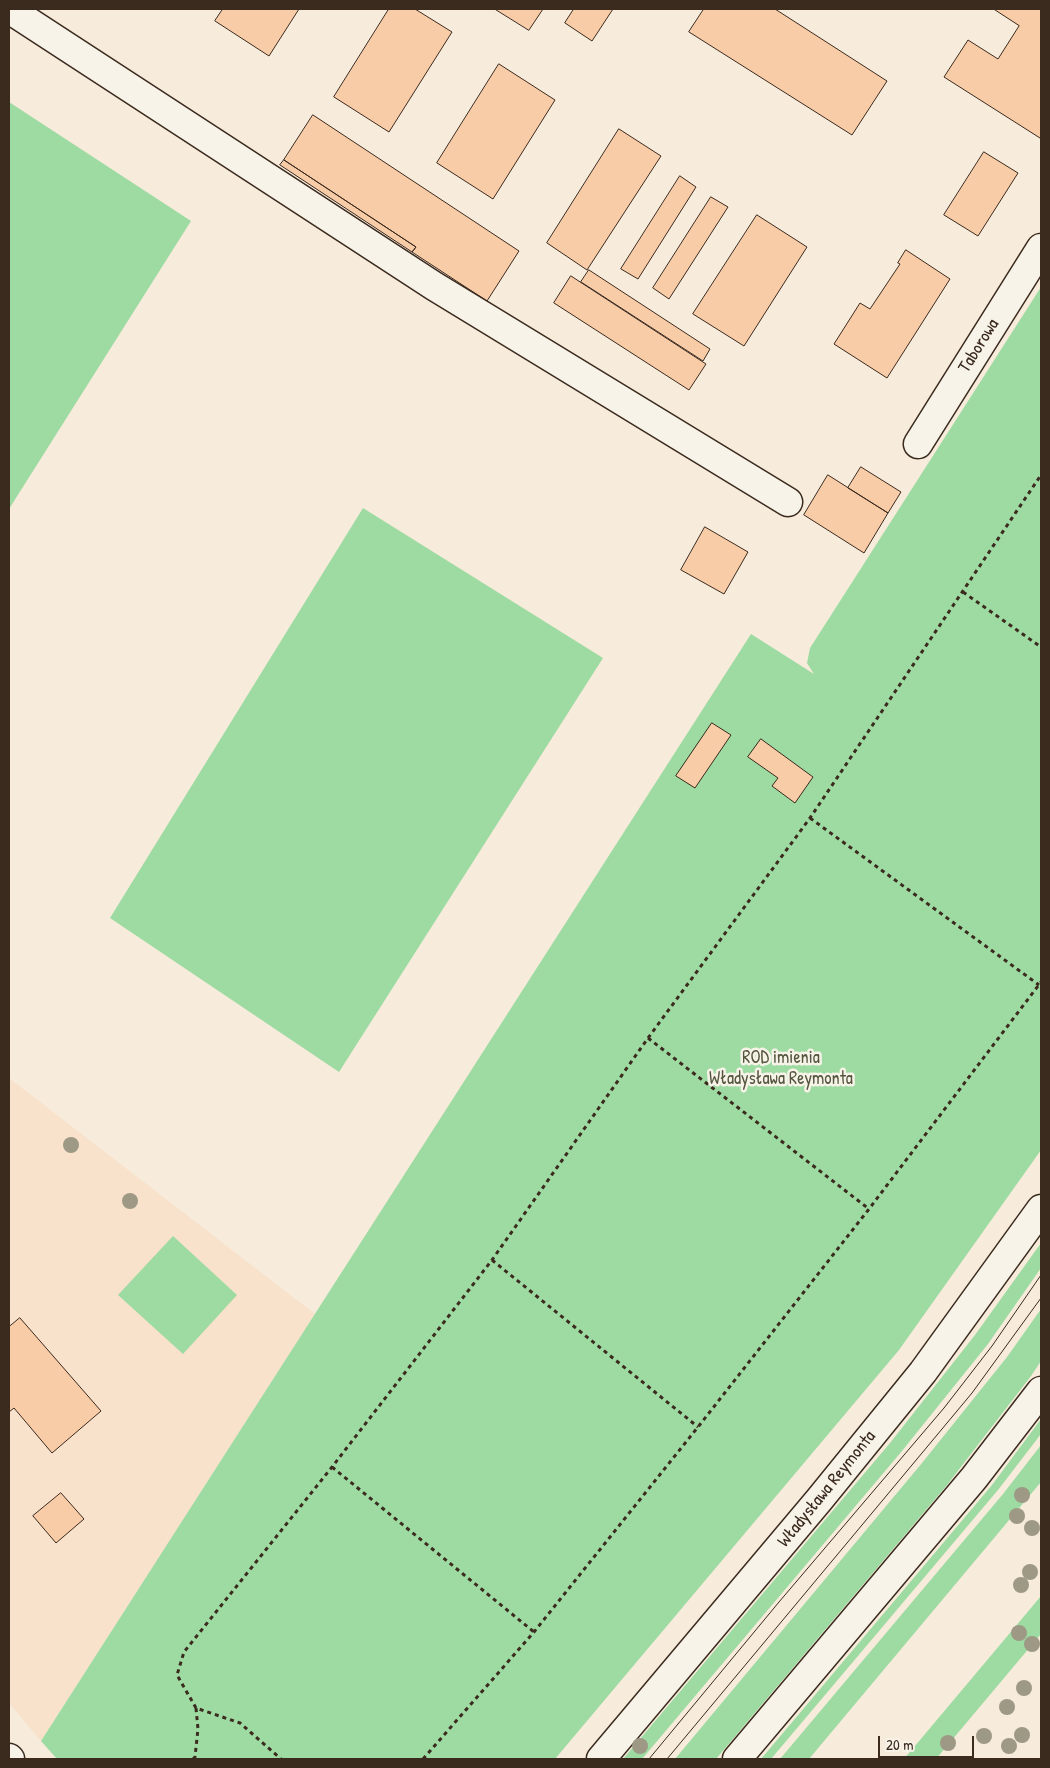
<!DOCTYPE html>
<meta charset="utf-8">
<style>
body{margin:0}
#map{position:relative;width:1050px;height:1768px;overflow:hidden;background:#f7ebdb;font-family:"Patrick Hand",sans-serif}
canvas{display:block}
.frame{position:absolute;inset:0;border:10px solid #3b2a1e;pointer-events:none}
.scale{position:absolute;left:878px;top:1736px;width:96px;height:22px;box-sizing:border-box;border:2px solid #3b2a1e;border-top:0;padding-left:6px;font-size:15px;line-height:18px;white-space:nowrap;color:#3b2a1e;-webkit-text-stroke:4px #f7f3e8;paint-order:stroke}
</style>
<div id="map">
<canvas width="1050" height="1768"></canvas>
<div class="frame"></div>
<div class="scale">20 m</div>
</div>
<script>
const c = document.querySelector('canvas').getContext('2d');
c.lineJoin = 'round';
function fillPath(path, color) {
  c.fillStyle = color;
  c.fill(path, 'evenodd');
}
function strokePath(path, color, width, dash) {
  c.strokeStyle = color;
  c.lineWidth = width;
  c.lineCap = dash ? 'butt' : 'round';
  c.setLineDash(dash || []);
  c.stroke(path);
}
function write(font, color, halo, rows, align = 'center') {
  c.font = font + ' "Patrick Hand",sans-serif';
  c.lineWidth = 5;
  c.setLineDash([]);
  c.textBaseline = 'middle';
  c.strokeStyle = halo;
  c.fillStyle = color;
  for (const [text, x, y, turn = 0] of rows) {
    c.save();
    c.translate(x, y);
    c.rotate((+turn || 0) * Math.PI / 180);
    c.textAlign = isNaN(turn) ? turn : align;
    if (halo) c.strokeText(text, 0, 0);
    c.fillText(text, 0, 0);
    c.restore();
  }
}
fillPath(new Path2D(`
 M9,1078L315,1314L41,1741L9,1703Z`), '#f8e2cc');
fillPath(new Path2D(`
 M9,102L191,221L9,509Z
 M1041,287V1150L899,1350L555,1759H57L41,1741L751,634L814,674L807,663L810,648Z
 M363,508L603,658L339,1072L110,918Z
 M173,1236L237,1295L183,1354L118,1295Z
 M1041,1243V1268L988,1344L902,1451L642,1759H623L890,1443L975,1335Z
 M1041,1309V1361L1031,1376L947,1485L716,1759H675L922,1463L1007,1357Z
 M1041,1419V1434L998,1490L771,1759H761L992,1485Z
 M1041,1445V1482L809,1759H780L1003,1494Z
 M1041,1596V1634L936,1759H904Z`), '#9edba2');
const building = new Path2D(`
 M223,9H299L269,56L215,21Z
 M389,9H415L452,32L389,132L334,97Z
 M495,9H543L529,30Z
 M574,9H613L592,41L565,23Z
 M704,9H775L887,81L852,135L689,32Z
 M994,9H1041V136L1040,138L944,77L968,40L998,59L1019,26Z
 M499,64L555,100L493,199L437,163Z
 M313,115L519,251L487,301L412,252L416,247L284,160Z
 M619,129L661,156L587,270L547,243Z
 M984,152L1018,173L978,236L944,215Z
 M284,160L416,247L412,252L280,165Z
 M680,176L696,187L638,279L621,269Z
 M711,197L728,207L669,299L653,288Z
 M757,215L807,247L744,346L693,314Z
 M906,250L950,279L887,378L834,344L860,303L870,309L900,264L898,263Z
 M589,270L710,349L703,361L581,282Z
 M571,276L706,364L689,390L554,303Z
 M861,467L901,492L888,513L848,488Z
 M828,475L888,513L864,553L804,515Z
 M705,527L748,552L724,594L681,570Z
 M712,723L731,735L695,788L676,776Z
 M761,739L813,777L795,803L772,786L778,778L748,757Z
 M20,1318L101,1411L52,1453L14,1408L9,1412V1327Z
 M61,1493L84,1519L56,1543L33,1516Z`);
fillPath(building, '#f9cca8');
strokePath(building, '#3b2a1e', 1);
const street = new Path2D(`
 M9,9L434,286L788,502
 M918,444L1041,248
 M9,1758L10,1759`);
const secondary = new Path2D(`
 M601,1759L819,1500L923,1372L1041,1209
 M737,1759L974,1478L1041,1391`);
strokePath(street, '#3b2a1e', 31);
strokePath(secondary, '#3b2a1e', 31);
strokePath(new Path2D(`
 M963,592L1041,647
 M810,818L1039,985
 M648,1038L869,1209
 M492,1260L698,1427
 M332,1467L534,1632
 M196,1708L177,1675L184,1652L332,1467L492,1260L648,1038L810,818L1041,475
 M193,1759L195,1757L198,1729L196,1708L240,1723L281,1759
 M423,1759L534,1632L698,1427L869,1209L1041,982`), '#3b2a1e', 3, [4, 4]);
strokePath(street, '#f7f3e8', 28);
strokePath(secondary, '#f7f3e8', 28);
strokePath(new Path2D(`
 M649,1759L779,1602L944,1408L992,1346L1041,1275
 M667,1759L972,1393L1041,1298`), '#3b2a1e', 1);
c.fillStyle = '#9d9985';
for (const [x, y] of [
 [71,1145],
 [130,1201],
 [1022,1495],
 [1017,1516],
 [1032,1528],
 [1030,1572],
 [1021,1585],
 [1019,1633],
 [1032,1644],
 [1024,1688],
 [1007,1707],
 [1022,1735],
 [984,1736],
 [948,1743],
 [640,1746],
 [1009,1746]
]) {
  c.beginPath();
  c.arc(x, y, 8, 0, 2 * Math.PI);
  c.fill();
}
write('18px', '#3b2a1e', '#f7f3e8', [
 ["Taborowa",979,346,-58],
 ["Władysława Reymonta",827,1489,-51]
]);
write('18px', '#54563f', '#f7f3e8', [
 ["ROD imienia",781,1058],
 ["Władysława Reymonta",781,1079]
]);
</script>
